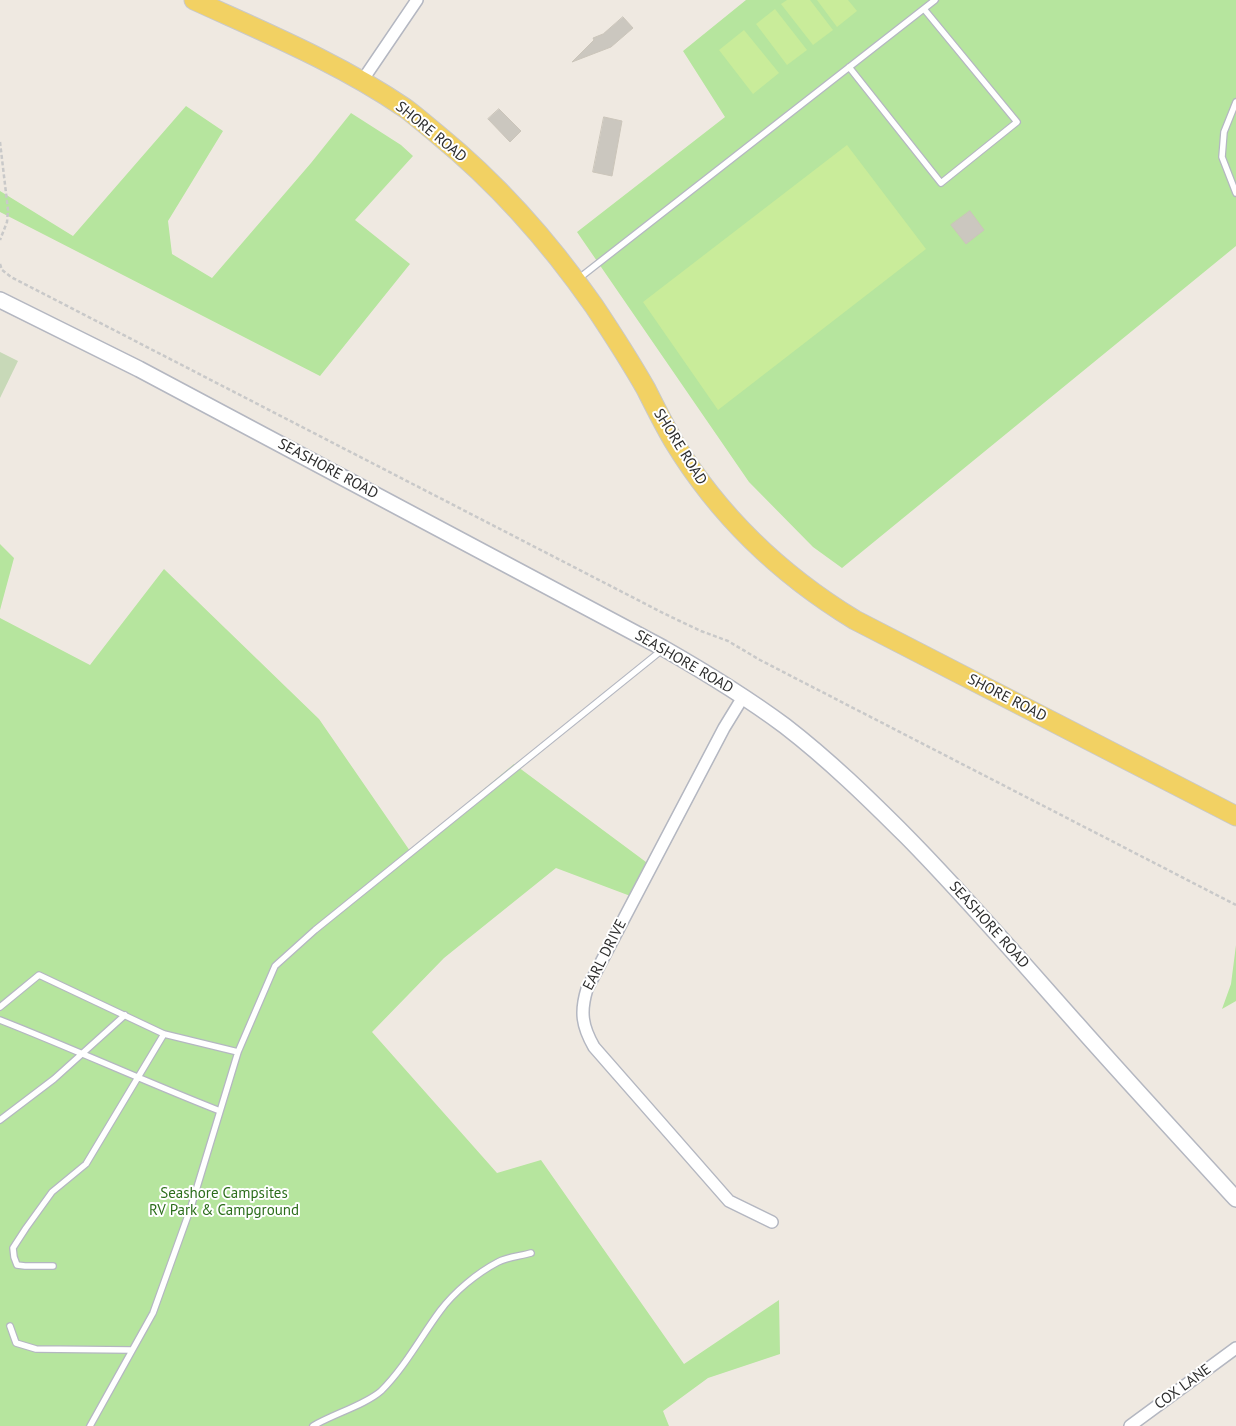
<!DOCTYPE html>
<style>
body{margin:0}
canvas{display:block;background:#efe9e1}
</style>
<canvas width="1236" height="1426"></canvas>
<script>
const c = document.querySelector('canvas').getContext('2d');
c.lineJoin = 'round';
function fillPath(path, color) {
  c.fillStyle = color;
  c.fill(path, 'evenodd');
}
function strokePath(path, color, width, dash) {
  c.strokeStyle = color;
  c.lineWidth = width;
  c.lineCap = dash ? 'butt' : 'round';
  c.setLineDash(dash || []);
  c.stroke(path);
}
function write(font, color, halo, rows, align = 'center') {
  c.font = font + ' "PT Sans",sans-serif';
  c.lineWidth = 4;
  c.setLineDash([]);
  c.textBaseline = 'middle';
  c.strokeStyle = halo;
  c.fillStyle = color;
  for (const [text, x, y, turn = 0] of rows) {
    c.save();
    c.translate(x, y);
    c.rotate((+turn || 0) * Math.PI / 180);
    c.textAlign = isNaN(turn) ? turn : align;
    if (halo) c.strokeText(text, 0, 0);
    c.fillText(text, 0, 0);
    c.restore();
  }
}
fillPath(new Path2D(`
 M746,0H1236V246L842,568L813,547L749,482L577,232L725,117L683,51Z
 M186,106L223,131L168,221L172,254L212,278L311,163L351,113L401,145L413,156L355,220L410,264L320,376L0,212V191L73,236Z
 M0,544L14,558L0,610Z
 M164,569L319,719L410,851L514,764L650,865L633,897L556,868L444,958L372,1032L497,1173L541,1160L684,1364L779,1300L780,1354L708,1378L663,1411L669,1426H0V618L90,665Z
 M1236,945V1001L1222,1009L1231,984Z`), '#b6e59e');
fillPath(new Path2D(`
 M0,352L18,361L0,398Z`), '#c8d9b8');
fillPath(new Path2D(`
 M787,0H810L833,30L813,45L781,4Z
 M817,0H848L857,11L837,27Z
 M775,9L807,50L787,65L756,24Z
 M744,30L779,73L753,94L719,50Z
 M847,145L926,249L718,410L643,302Z`), '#c9ec9a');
const building = new Path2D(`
 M623,17L633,28L611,47L572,62L594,40L593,38L603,34Z
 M499,109L521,131L510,142L488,119Z
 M604,117L622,121L612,176L593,172Z
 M970,211L984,230L966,244L951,225Z`);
fillPath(building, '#cbc7bf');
strokePath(building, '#cbc5ba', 1);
const service = new Path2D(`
 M849,67L941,183L1017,122L924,9
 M1236,102L1224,132L1222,157L1236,193
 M578,279L935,0
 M0,1007L39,975L164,1034L238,1052L191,1207L153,1313L90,1426
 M0,1020C74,1049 146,1082 220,1111
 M238,1052L275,966L315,930L662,650
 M0,1120L54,1079L125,1015
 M53,1266H25L17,1265L14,1257L13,1248L26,1228L52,1192L86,1164L164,1034
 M10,1326L16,1343L36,1349L131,1350
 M313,1426C333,1414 365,1405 381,1391C405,1367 420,1338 440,1311C454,1292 477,1273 498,1262C507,1257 521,1256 531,1253`);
const minor = new Path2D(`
 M362,81L417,0
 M743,697L724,728L587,989C580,1012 582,1026 594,1047L729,1201L772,1222
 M1130,1426L1236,1348`);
const tertiary = new Path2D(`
 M0,300L139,369L663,648C705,672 746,697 785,726C829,760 868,798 907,837C966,897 1021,961 1077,1024C1129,1083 1183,1141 1236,1199`);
const primary = new Path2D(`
 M194,0C266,33 339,63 405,108C416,116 427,126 437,134C497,183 550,243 594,306C612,333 630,361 646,389C655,407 664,425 674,442C719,516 781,575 855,620L1236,816`);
strokePath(service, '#b4b7c1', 8);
strokePath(minor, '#b4b7c1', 14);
strokePath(tertiary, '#b4b7c1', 18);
strokePath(primary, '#c9c9c9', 21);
strokePath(new Path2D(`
 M0,142L8,210L7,222L0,240
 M0,264L2,270L11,277L665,614L701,631L728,641L760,660L1236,905`), '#c9c9c9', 2.5, [4, 2.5]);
strokePath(service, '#fff', 5.5);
strokePath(minor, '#fff', 11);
strokePath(tertiary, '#fff', 15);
strokePath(primary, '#f2d163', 19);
write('15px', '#2e2e2e', '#fff', [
 ["SHORE ROAD",431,132,39],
 ["SHORE ROAD",680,447,58],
 ["SEASHORE ROAD",328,469,28],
 ["SEASHORE ROAD",684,662,30],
 ["SHORE ROAD",1007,698,27],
 ["SEASHORE ROAD",989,925,48],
 ["EARL DRIVE",605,955,-63],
 ["COX LANE",1183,1387,-36]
]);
write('15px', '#2c6e1b', '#fff', [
 ["Seashore Campsites",224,1194],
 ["RV Park & Campground",224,1211]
]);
</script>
